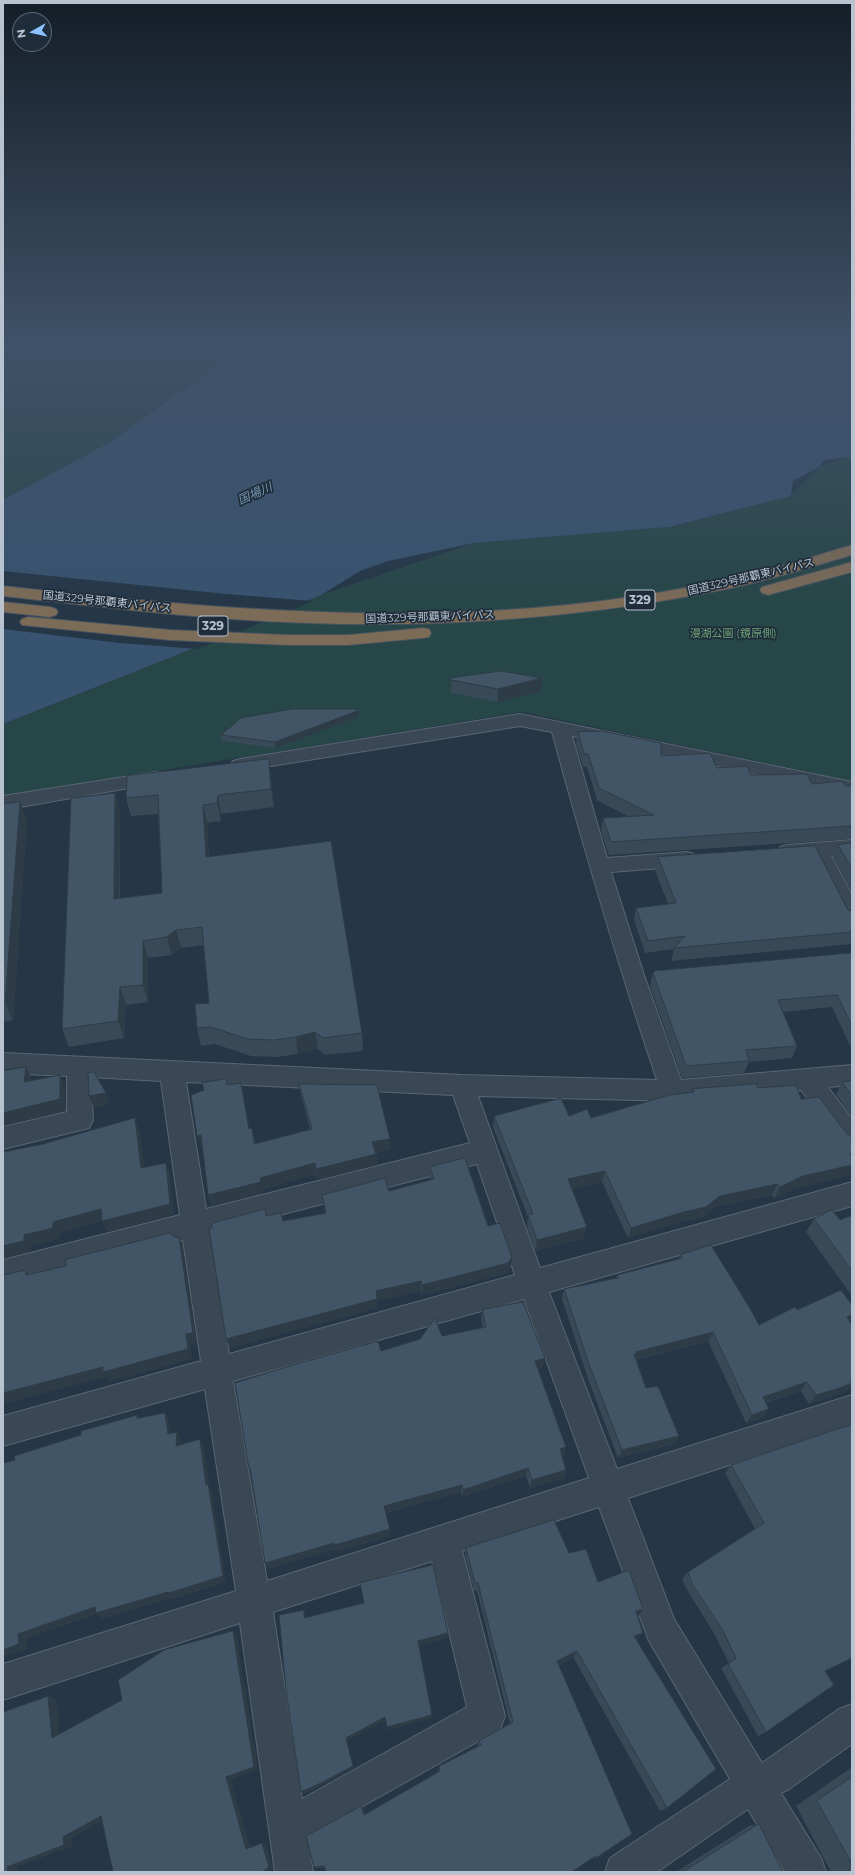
<!DOCTYPE html>
<meta charset="utf-8">
<style>
body{margin:0}
#map{position:relative;width:855px;height:1875px;overflow:hidden;background:#253647;font-family:Montserrat,sans-serif}
canvas{display:block}
.frame{position:absolute;inset:0;border:4px solid #b8c3cf;pointer-events:none}
.north{position:absolute;left:12px;top:12px;width:40px;height:40px;box-sizing:border-box;background:#1f2d3b;border:1px solid #5c6976;border-radius:50%;rotate:262deg;font-size:11px;font-weight:700;line-height:16px;text-align:center;color:#b8c3cf}
.north::after{content:'';display:block;margin:auto;width:14px;height:18px;background:#8dc2ff;clip-path:polygon(50% 0,100% 100%,50% 72%,0 100%)}
</style>
<div id="map">
<canvas width="855" height="1875"></canvas>
<div class="frame"></div>
<div class="north">N</div>
</div>
<script>
const c = document.querySelector('canvas').getContext('2d');
c.lineJoin = 'round';
function fillPath(path, color) {
  c.fillStyle = color;
  c.fill(path, 'evenodd');
}
function strokePath(path, color, width, dash) {
  c.strokeStyle = color;
  c.lineWidth = width;
  c.lineCap = dash ? 'butt' : 'round';
  c.setLineDash(dash || []);
  c.stroke(path);
}
function write(font, color, halo, rows, align = 'center') {
  c.font = font + ' Montserrat,"Noto Sans JP",sans-serif';
  c.lineWidth = 3.5;
  c.setLineDash([]);
  c.textBaseline = 'middle';
  c.strokeStyle = halo;
  c.fillStyle = color;
  for (const [text, x, y, turn = 0] of rows) {
    c.save();
    c.translate(x, y);
    c.rotate((+turn || 0) * Math.PI / 180);
    c.textAlign = isNaN(turn) ? turn : align;
    if (halo) c.strokeText(text, 0, 0);
    c.fillText(text, 0, 0);
    c.restore();
  }
}
fillPath(new Path2D(`
 M10,343H249L110,442L3,500V346Z
 M848,457H852V781L522,712L3,796V724L187,651L321,595L474,543L669,527L791,496L819,467Z`), '#274647');
fillPath(new Path2D(`
 M249,343H852V460L848,457L824,460L819,467L793,481L791,496L669,527L474,543L388,561L360,571L321,595L187,651L3,724V500L110,442Z`), '#38536f');
fillPath(new Path2D(`
 M3,571L226,594L313,601L198,649L120,643L3,629Z`), '#253647');
const minor = new Path2D(`
 M520,714L852,782V794L572,736L607,858L687,852L694,854L697,859L694,864L687,866L611,872L644,975L681,1080L852,1065V1085L828,1087L852,1119V1149L843,1146L801,1090L673,1101L478,1096L540,1268L852,1182V1206L549,1292L617,1469L852,1395V1425L628,1498L674,1619L762,1763L839,1709L852,1704V1744L789,1789L781,1793L821,1858L826,1872H785L748,1809L657,1872H605L610,1858L730,1779L649,1641L599,1507L462,1551L505,1716L500,1729L308,1837L313,1872H275L240,1623L3,1700V1664L236,1591L205,1389L3,1446V1416L201,1361L183,1240L3,1286V1260L180,1215L161,1081L91,1077L93,1120L89,1128L3,1149V1127L67,1112V1076L3,1073V1053L462,1075L657,1080C618,965 584,849 552,732L520,726L240,771L233,769L231,765L233,761L240,759ZM186,1082L453,1095L470,1143L206,1209ZM477,1164L515,1275L229,1354L210,1233ZM524,1299L589,1478L267,1581L233,1381ZM432,1561L467,1707L302,1799L273,1612Z
 M156,772L163,774L166,778L163,782L3,810V796Z
 M852,840V854L831,856L852,895V924L844,922L811,857L787,859L780,857L777,852L780,847L787,845Z`);
const highway = new Path2D(`
 M852,545V555C811,567 769,580 727,589C589,617 448,628 308,623C206,620 104,607 3,596V586C227,611 445,630 668,591C708,584 747,575 786,565C808,559 830,551 852,545Z
 M852,562V572L768,595L762,593L760,590L762,587Z
 M3,602L50,607L56,609L58,612L56,615L50,617L3,612Z
 M28,617L170,630L288,635H348L423,628L429,629L431,633L429,637L423,638L348,645H288L170,640L22,625L20,622L22,619Z`);
strokePath(minor, '#596673', 2);
strokePath(highway, '#455360', 2);
fillPath(minor, '#3a4856');
fillPath(highway, '#7c6b57');
fillPath(new Path2D(`
 M451,678L541,691L498,702L451,693Z
 M358,717L275,748L222,741L221,735Z
 M578,732L661,756L751,775L812,784L845,786H852V839L609,855L601,831L603,818L629,817L597,800L587,767H583L576,744Z
 M271,777L274,807L221,814V821L207,823L209,857L362,1033L363,1051L325,1055L318,1049L298,1054L277,1057L251,1056L215,1044L201,1046L197,1028L209,1003L203,945L181,948L172,955L148,958V1002L126,1005L124,1038L69,1047L62,1029L115,793L120,811V898L162,893L158,814L131,816L126,798Z
 M3,804L27,820L13,1020L3,1022Z
 M852,843V892L833,857L838,845Z
 M658,857L852,911V944L671,961L674,949L645,953L634,920L636,908L668,904L655,870Z
 M852,953V1050L832,1007L783,1012L797,1046L792,1058L749,1062L744,1073L682,1078L650,986L653,973Z
 M226,1079L228,1085L241,1083L249,1129L255,1139V1144L310,1129L301,1095L299,1084L391,1150L376,1153L377,1165L318,1180L316,1174L263,1189V1193L212,1206L208,1195L202,1147H201L204,1090Z
 M852,1081V1117L836,1094L842,1082Z
 M758,1088L801,1099L848,1135L852,1137V1169L848,1176L797,1188L774,1198L772,1195L715,1207L702,1218L680,1222L628,1238L602,1182L572,1189L584,1238L535,1251L527,1226L528,1217L493,1127L494,1116H569L591,1118L693,1092V1089Z
 M430,1167L488,1226L511,1267L507,1273L422,1295L421,1291L377,1301V1308L230,1348L212,1228L267,1216L283,1221L325,1213L322,1195L389,1191L431,1180L430,1178Z
 M852,1215V1296L806,1232L814,1219L840,1220Z
 M680,1255L759,1325L797,1310L850,1322L852,1325V1389L833,1396L809,1404L801,1391L766,1403L764,1417L746,1423L708,1341L636,1360L646,1388L675,1444L618,1458L587,1376L562,1299L564,1289L616,1278L617,1275L678,1259Z
 M482,1310L543,1367L538,1369L566,1447L564,1455L562,1456L566,1470L564,1478L530,1488L526,1476L462,1497L461,1492L386,1513L390,1529L391,1536L336,1552V1549L268,1569L265,1563L251,1475L249,1469L381,1351L442,1336L483,1327L481,1320Z
 M837,1429L825,1671L766,1732L758,1736L721,1668L729,1663L715,1635L687,1590L682,1579L688,1572L755,1529L725,1473L731,1465Z
 M466,1548L569,1553L598,1582L637,1617V1640L667,1808L660,1811L573,1657L559,1665L596,1858L591,1859L324,1867L317,1868L314,1867L363,1808L365,1814L439,1772L438,1770L439,1766L478,1747L477,1745L479,1741L510,1724L477,1591H474L465,1556Z
 M852,1767V1872H831L796,1806Z
 M759,1824L783,1872H676L749,1826Z`), '#384958');
fillPath(new Path2D(`
 M542,678L541,691L498,702V689Z
 M357,711L358,717L275,748V742Z
 M269,759L271,777L274,807L271,789Z
 M115,793L120,811L119,917L114,899Z
 M218,795L221,814V821L217,803Z
 M20,802L27,820L13,1020L5,1003Z
 M203,805L207,823L210,875L206,857Z
 M176,930L181,948L172,955L167,937Z
 M143,941L148,958V1002L143,985Z
 M120,987L126,1005L124,1038L118,1021Z
 M315,1032L318,1049L298,1054L296,1037Z
 M26,1067L32,1079L30,1094L24,1082Z
 M60,1075L65,1087L66,1111L3,1126V1113Z
 M241,1083L243,1094L252,1140L249,1129Z
 M106,1093L110,1104L94,1108L89,1096Z
 M135,1118L140,1130L146,1180L141,1168Z
 M201,1135L204,1146L201,1147L197,1136Z
 M390,1139L391,1150L373,1153L372,1142Z
 M376,1154L377,1165L318,1180L316,1169Z
 M166,1163L170,1174L174,1215L107,1232L102,1221Z
 M315,1163L316,1174L263,1189V1193L212,1206L208,1195L260,1178Z
 M852,1165V1169L848,1176L797,1188L774,1198L780,1187L803,1176Z
 M605,1171L602,1182L566,1191L568,1179Z
 M777,1184L772,1195L715,1207L702,1218L680,1222L628,1238L631,1228L684,1212L720,1196Z
 M101,1209L106,1220L60,1233L59,1239L31,1246V1251L3,1259V1246L24,1235L53,1222Z
 M587,1227L584,1238L535,1251L537,1240Z
 M179,1238L183,1248L197,1343L190,1344L192,1359L109,1382L106,1377L3,1404V1393L186,1334Z
 M512,1257L511,1267L507,1273L422,1295V1285Z
 M26,1270L32,1280L26,1275Z
 M421,1281V1291L377,1301V1308L230,1348L226,1339L376,1291Z
 M852,1315V1319L850,1322L847,1317Z
 M713,1332L708,1341L634,1360V1354L636,1352Z
 M545,1358L543,1367L533,1370L535,1361Z
 M807,1382L801,1391L757,1405L763,1397Z
 M852,1383V1389L833,1396L809,1404L816,1395Z
 M769,1409L764,1417L746,1423L752,1415Z
 M165,1413L169,1421L172,1442L168,1434Z
 M177,1432L181,1440V1454L176,1446Z
 M679,1436L675,1444L618,1458L622,1450Z
 M200,1439L204,1447L209,1486L212,1492L226,1582L174,1599L172,1598L102,1619L97,1614L26,1639L27,1649L3,1657V1650L18,1634L206,1485Z
 M566,1447L564,1455L557,1457L560,1449Z
 M528,1468L526,1476L462,1497L463,1490Z
 M566,1470L564,1478L530,1488L532,1480Z
 M462,1485L461,1492L385,1513L384,1506Z
 M390,1529L391,1536L336,1552V1549L268,1569L265,1563L334,1543Z
 M643,1609L638,1617L636,1611Z
 M304,1610L306,1615V1623L304,1618Z
 M233,1631L237,1637L258,1769L231,1780L251,1850L246,1849L226,1777Z
 M448,1633V1638L418,1646V1641Z
 M643,1633L637,1640L634,1636Z
 M577,1651L573,1657L554,1667L557,1661Z
 M48,1696L57,1700L60,1741L52,1738Z
 M432,1715V1718L388,1730L387,1727Z
 M385,1717L386,1720L347,1741L354,1768L323,1785L304,1794L301,1792L346,1738Z
 M361,1806L363,1808L366,1817L364,1815Z
 M101,1816L109,1817L72,1838L73,1846L17,1867L18,1872H8L7,1867L63,1837Z
 M262,1843L266,1844L273,1868L267,1872H262Z`), '#2e3c47');
const building = new Path2D(`
 M501,671L542,678L498,689L451,680V678Z
 M293,709H357V711L275,742L221,735L241,718Z
 M602,731L661,743V756L710,753L717,768L747,766L751,775L807,774L812,784L843,781L845,786H852V826L611,842L603,818L654,815L599,788L588,754H584L578,732Z
 M269,759L271,789L218,795L217,803L203,805L206,857L331,841L362,1033L323,1038L315,1032L296,1037L274,1040L247,1039L211,1027L197,1028L195,1004L209,1003L202,927L176,930L167,937L143,941V985L120,987L118,1021L62,1029L71,798L115,793L114,899L162,893L158,795L126,798L127,776Z
 M20,802L5,1003H3V804Z
 M852,843V869L838,845Z
 M815,846L848,910L852,911V932L674,948L685,936L648,941L636,908L676,903L658,857Z
 M852,953V1026L837,995L778,1000L797,1046L746,1050L749,1061L686,1066L653,973L655,971Z
 M26,1067L24,1082L60,1075V1099L3,1113V1071Z
 M94,1072L106,1093L89,1096L88,1073Z
 M226,1079L227,1085L241,1083L249,1129L252,1128L254,1144L312,1129L299,1084L377,1085L390,1139L372,1142L376,1154L316,1169L315,1163L260,1178L261,1182L208,1195L201,1135L197,1136L191,1095L204,1090L202,1083Z
 M852,1081V1096L842,1082Z
 M756,1084L758,1088L796,1085L801,1099L819,1097L848,1135L852,1137V1153L850,1154L852,1158V1165L803,1176L780,1187L777,1184L720,1196L706,1207L684,1212L631,1228L605,1171L568,1179L587,1227L537,1240L528,1215L533,1214L494,1116L561,1098L569,1116L587,1109L591,1118L669,1095L694,1092L693,1089Z
 M135,1118L141,1168L166,1163L170,1204L102,1221L101,1209L53,1222V1228L24,1235V1241L3,1246V1152L43,1144Z
 M465,1158L488,1226L500,1223L512,1257L508,1263L422,1285L421,1281L376,1291L377,1299L226,1339L209,1228H212V1223L265,1209L266,1216L281,1213L283,1221L326,1213L322,1195L385,1178L389,1191L434,1179L430,1167Z
 M832,1210L840,1220L852,1215V1271L814,1219Z
 M171,1233L173,1236L179,1238L193,1333L186,1334L188,1349L103,1372V1367L3,1393V1275L26,1270V1275L66,1266L65,1260Z
 M711,1245L751,1310L759,1325L795,1307L797,1310L841,1290L852,1305V1315L847,1317L852,1325V1383L840,1388L816,1395L807,1382L763,1397L769,1409L752,1415L713,1332L636,1352V1354H634L646,1388L658,1386L679,1436L622,1450L590,1367L564,1289L618,1278L617,1275L682,1258L680,1255Z
 M523,1302L545,1358L535,1361L566,1447L560,1449L566,1470L532,1480L528,1468L463,1490L462,1485L384,1506L390,1529L335,1545L334,1543L265,1563L250,1468L249,1469L235,1383L286,1367L378,1341L381,1351L420,1339L435,1318L442,1336L486,1327L482,1310Z
 M165,1413L168,1434L177,1432L176,1446L200,1439L206,1485L208,1484L223,1576L169,1593L168,1592L96,1613L95,1607L18,1634L19,1644L3,1650V1463L15,1460L14,1456L81,1435V1431L137,1415V1418Z
 M852,1425V1658L825,1671L834,1685L766,1732L728,1664L736,1658L722,1629L692,1584L688,1572L764,1523L731,1465L837,1429Z
 M554,1520L569,1553L586,1549L598,1582L629,1570L643,1609L636,1611L643,1633L634,1636L716,1769L667,1808L577,1651L557,1661L632,1834L596,1858L595,1856L572,1872H326L324,1866L314,1867L306,1836L361,1806L364,1815L440,1771L439,1766L481,1745L479,1741L513,1722L478,1583H475L466,1548Z
 M433,1565L448,1633L418,1641L432,1715L387,1727L385,1717L346,1738L353,1766L321,1783L301,1792L286,1690L279,1615L304,1610V1618L364,1603L360,1583Z
 M233,1631L254,1767L226,1777L246,1849L262,1843L269,1867L262,1872H113L101,1816L63,1837L64,1845L7,1867L8,1872H3V1712L48,1696L52,1738L122,1700L118,1680L164,1650Z
 M852,1777V1864L817,1801Z
 M759,1824L783,1872H683Z`);
fillPath(building, '#415566');
strokePath(building, '#2e3c47', 1);
const sky = c.createLinearGradient(0, 0, 0, 606);
sky.addColorStop(0, '#141e27');
sky.addColorStop(0.57, '#405269');
sky.addColorStop(1, '#40526900');
c.fillStyle = sky;
c.fillRect(0, 0, 855, 606);
write('11px', '#b8c3cf', '#1f2d3b', [
 ["国道329号那覇東バイパス",751,577,-13],
 ["国道329号那覇東バイパス",107,602,6],
 ["国道329号那覇東バイパス",430,617,-2]
]);
write('11px', '#6da275', '#1f2d3b', [
 ["漫湖公園 (鏡原側)",733,634]
]);
write('italic 12px', '#7696b4', '#1f2d3b', [
 ["国場川",255,494,-24]
]);
for (const [x, y, w] of [
 [640,600,30],
 [213,626,30]
]) {
  const box = new Path2D();
  box.roundRect(x - w / 2, y - 10, w, 20, 3);
  c.fillStyle = '#1f2d3b';
  c.fill(box);
  strokePath(box, '#b8c3cf', 1);
}
write('bold 12px', '#b8c3cf', null, [
 ["329",640,600],
 ["329",213,626]
]);
</script>
